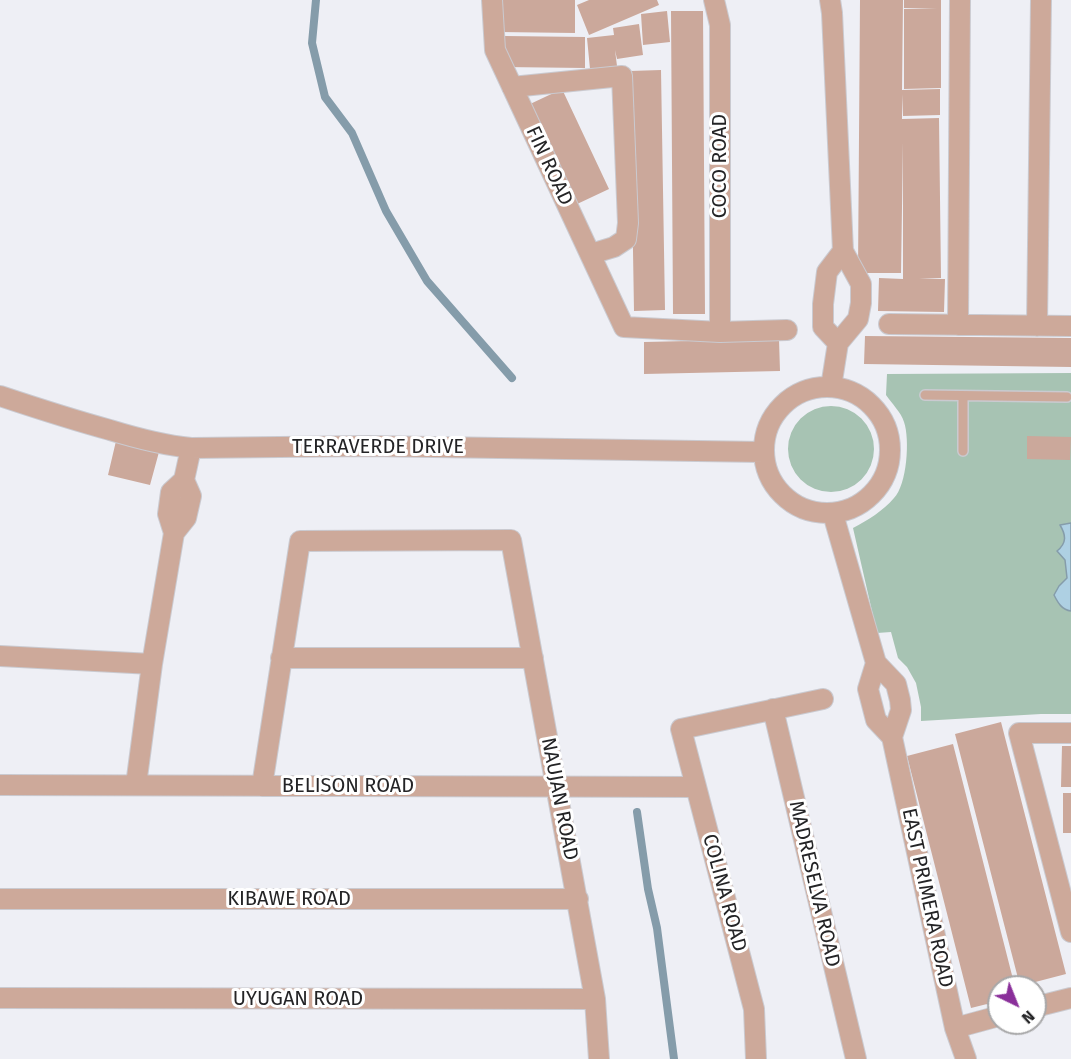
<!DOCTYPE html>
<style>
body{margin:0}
#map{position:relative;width:1071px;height:1059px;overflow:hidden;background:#eeeff5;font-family:"Fira Sans",sans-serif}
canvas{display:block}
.north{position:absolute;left:987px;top:975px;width:60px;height:60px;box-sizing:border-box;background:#fff;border:2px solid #a7a7a8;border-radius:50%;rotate:137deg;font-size:16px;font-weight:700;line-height:24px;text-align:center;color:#242426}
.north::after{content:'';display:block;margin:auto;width:21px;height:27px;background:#8a2f9a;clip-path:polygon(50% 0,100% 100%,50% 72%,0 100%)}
</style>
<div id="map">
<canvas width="1071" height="1059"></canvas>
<div class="north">N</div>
</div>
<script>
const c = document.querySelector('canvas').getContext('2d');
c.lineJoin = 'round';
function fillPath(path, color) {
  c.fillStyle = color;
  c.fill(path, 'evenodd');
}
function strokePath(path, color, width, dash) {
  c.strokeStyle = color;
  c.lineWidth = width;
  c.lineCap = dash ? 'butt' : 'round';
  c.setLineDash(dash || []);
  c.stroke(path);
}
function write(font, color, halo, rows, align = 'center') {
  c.font = font + ' "Fira Sans",sans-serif';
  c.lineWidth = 6;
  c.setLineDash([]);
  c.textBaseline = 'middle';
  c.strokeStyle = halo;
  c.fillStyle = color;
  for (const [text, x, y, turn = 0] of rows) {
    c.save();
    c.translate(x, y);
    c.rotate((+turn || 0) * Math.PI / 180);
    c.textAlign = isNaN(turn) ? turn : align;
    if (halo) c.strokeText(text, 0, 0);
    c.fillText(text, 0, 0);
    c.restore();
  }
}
fillPath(new Path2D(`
 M1071,373V714H1041L921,721V707L916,683L907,667L898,658L891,632L877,633L853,528C868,520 883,511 894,498C907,485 910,439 904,422C901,412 892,404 886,395L887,374Z
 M788 449a43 43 0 1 1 86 0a43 43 0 1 1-86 0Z`), '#a7c3b3');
const water = new Path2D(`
 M1071,523V611C1062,610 1058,603 1054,595L1059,586L1067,578L1065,560L1057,551C1067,543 1066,535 1060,525Z`);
fillPath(water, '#aed0e3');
strokePath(water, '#859caa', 1.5);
strokePath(new Path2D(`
 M316,0L312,43L325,97L352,133L386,211L427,281L512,378
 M637,812L648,889L657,928L674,1059`), '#859caa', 8);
fillPath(new Path2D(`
 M500,0H575V33L499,32Z
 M589,0H657L659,5L589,35L577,5Z
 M860,0H903L902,90L940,89V115L903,116L902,94V119L939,118L941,278L919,279H945L944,312L878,311L879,278L903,279V142L901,273H858Z
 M904,0H941V88L904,89V9L937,8H904Z
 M667,11L670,42L643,45L641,14Z
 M671,11H703L705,314H673Z
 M639,24L643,55L617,59L615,50L617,66L590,69L587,38L614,35L613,28Z
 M505,36L585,37V68L504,67Z
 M661,70L665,310L634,311L630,71Z
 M562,89L609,189L575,205L528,105Z
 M865,336L1071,338V367L864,364Z
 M779,339L780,371L644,374V342Z
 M1027,436L1071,437L1070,460L1027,459Z
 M116,441L159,452L150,485L108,475Z
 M1001,722L1066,974L1020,986L955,734Z
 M953,744L1015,987H999V1001L971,1008L907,756Z
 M1062,746H1071V787H1061Z
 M1063,793H1071V833H1063Z`), '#cba89b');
const lane = new Path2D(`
 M925,395L1067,397
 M963,451V396`);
const street = new Path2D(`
 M492,0L495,50L624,327L720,332L787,330
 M714,0L720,25V332
 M830,0L832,13L843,251L861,284V303L858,319L838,343L831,387
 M512,87L622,76L628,223L626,239L614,247L591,254
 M889,324L1071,326
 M958,325L960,0
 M1037,326L1041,0
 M838,343L823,327V304L827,272L843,251
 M764 450a63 63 0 1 1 126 0a63 63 0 1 1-126 0Z
 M0,396C36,408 73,420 110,430C136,438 163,445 191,448L368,446L763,452
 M833,514L876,663L896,684L900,700L901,710L892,737
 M174,533L186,518L191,496L184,480
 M0,656L152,664
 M281,658H533
 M876,663L868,689L876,720L892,737L955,1028L966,1059
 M773,709L856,1059
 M1071,733H1019L1071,932
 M0,785L696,787
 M136,785L152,664L174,533L168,514L171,492L184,480L191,448
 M262,786L300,541L511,540L595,999L599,1059
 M0,899H578
 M0,998L595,999
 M1035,1007L1071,998
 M955,1028L999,1016
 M756,1059L754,1009L681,729L823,699`);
strokePath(lane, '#cacad0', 12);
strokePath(street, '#cacad0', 22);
strokePath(lane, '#cda99a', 9);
strokePath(street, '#cda99a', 20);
write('20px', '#242426', '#fff', [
 ["FIN ROAD",549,166,65],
 ["COCO ROAD",720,166,-90],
 ["TERRAVERDE DRIVE",378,447],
 ["BELISON ROAD",348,786],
 ["NAUJAN ROAD",559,799,79],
 ["MADRESELVA ROAD",814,884,77],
 ["COLINA ROAD",724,893,75],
 ["EAST PRIMERA ROAD",927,898,78],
 ["KIBAWE ROAD",289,899],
 ["UYUGAN ROAD",298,999]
]);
</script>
